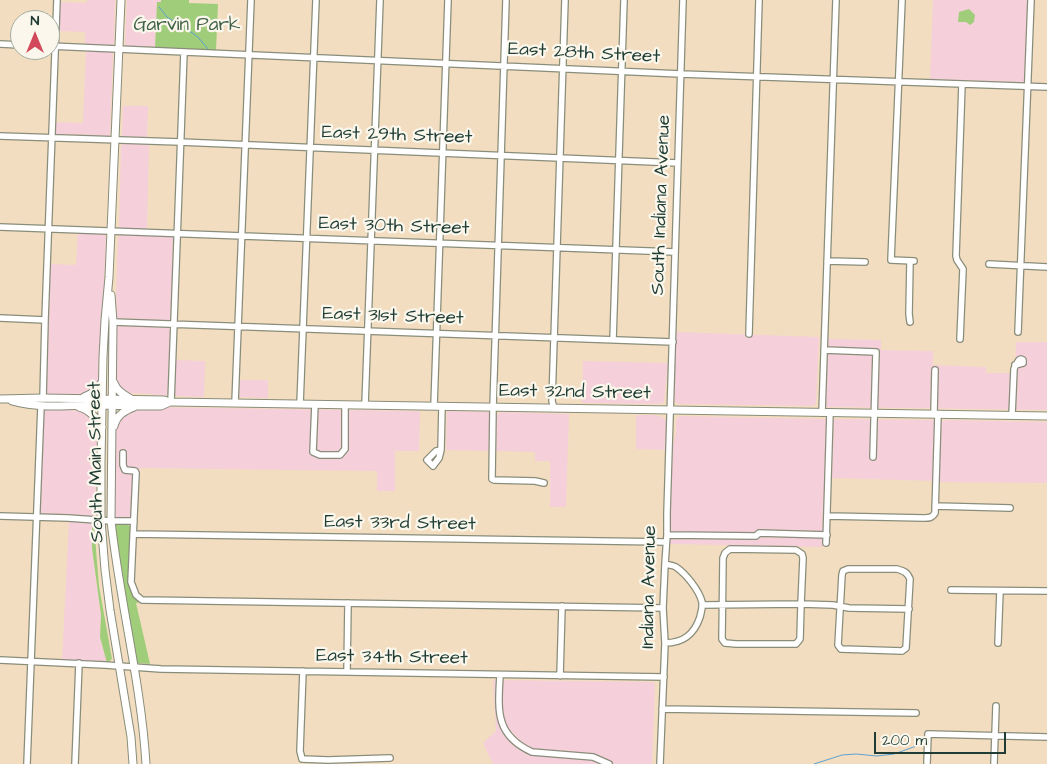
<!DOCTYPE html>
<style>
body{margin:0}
#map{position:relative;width:1047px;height:764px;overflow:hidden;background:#f3ddc0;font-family:"Architects Daughter",sans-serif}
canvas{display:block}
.north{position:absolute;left:10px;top:10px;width:50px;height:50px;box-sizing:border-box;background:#fbf7ec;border:1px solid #a3ada2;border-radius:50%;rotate:0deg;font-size:14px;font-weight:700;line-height:20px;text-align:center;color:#1f3d34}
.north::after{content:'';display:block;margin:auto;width:18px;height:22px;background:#d1495b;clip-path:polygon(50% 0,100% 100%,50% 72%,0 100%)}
.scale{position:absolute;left:874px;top:732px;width:132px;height:22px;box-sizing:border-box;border:2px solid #1f3d34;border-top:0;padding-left:6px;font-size:15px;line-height:18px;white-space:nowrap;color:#1f3d34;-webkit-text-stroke:4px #fbf7ec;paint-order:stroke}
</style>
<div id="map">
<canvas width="1047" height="764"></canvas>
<div class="north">N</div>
<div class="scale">200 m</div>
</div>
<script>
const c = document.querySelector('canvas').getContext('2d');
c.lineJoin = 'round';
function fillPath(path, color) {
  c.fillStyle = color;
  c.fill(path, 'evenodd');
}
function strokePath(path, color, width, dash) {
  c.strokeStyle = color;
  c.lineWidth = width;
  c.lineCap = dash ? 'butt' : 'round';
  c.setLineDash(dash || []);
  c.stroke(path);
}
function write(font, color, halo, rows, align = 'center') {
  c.font = font + ' "Architects Daughter",sans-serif';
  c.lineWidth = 4.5;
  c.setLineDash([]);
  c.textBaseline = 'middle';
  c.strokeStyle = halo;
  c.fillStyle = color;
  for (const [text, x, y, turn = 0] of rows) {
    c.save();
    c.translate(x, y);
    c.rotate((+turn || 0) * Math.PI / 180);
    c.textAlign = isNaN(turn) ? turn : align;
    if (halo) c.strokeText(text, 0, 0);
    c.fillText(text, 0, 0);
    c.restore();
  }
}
fillPath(new Path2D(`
 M87,0H115L114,43L112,45L109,46L85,45V32L58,31L59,2L86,3Z
 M127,0H161V2H157L155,48L128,47L125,45Z
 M933,0H1028L1024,82L1023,84H1017L1014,82L932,79L930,81Z
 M86,51L110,52L113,54L110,135L107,137L55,134L54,122L83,123Z
 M123,106H148L147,138L124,137L122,136Z
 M124,143L149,144L147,229L121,228L119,227L121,146Z
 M78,232L104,234L106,237L100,377L97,385L92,390L84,393L70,395H47L45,394L49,264L76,265Z
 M122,234L171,236L173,238L171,319L169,321L121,320L117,317L116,295L118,237Z
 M118,326L168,327L170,328L168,393L166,396L150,394L128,393L123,392L118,384L116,370L117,328Z
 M676,332L819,337L816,404L813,406L678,404L675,401L674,397Z
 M828,339L881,340V350L933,351V365L986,367V373H1015L1016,342H1047V410L827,407L825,403Z
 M175,360L205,361L204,397L175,396Z
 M583,361L668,363L664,402L660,404L582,403Z
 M239,380H268V398L239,397Z
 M149,407L420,411L419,451H395V491H377V471L140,468L137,518H117L113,516L114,430L119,418L136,409Z
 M47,409L84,411L94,421L97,434L95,514L92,517L40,515L39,514L44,410Z
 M447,411L490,412L491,451L446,450Z
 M501,412L569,414L566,507H550V461H535V452L495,451L496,416Z
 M636,415H655L662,417L665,419L666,423V450L636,449Z
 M682,416L826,419L827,421L823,547L670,544L672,448L676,433V420L678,417Z
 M834,419L934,420L936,423L934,481L832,478L833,422Z
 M944,420L1047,422V483L937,482L940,424Z
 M69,521L92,523V548L101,615L100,637L107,663L62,661Z
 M493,680L653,682L655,685L652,764H493L483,743L496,731Z`), '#f5cfd9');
fillPath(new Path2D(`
 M161,0H189V3L218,4L216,51L155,48L157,2H161Z
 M969,9L975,15L974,22L970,25L966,22H958L959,12Z
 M92,523L94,525L99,586L112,659L107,663L100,637L101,615L92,548Z
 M117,524H127L131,527L129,575L142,602L136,603L150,664L138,663L135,661L114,527Z`), '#a0cd7a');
strokePath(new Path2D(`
 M159,7L167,17L197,36L208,49
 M814,764L842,755L856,754L877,756L894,754L925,743`), '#5ca1d1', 1);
const minor = new Path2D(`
 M506,0L493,408L492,479L494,480L535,481L544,483
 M902,0L891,260L914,261
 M0,44L20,45
 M50,46L681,74L1047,87
 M0,136L180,142L678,163
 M0,227L675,252
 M827,261L865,262
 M910,261L909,314L910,322
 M989,264L1047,267
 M0,318L45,320
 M113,322L673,342
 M1018,332L1031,0
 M749,334L759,0
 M960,339L963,269L957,260L956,256L962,84
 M613,340L624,0
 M824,350L876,352L873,457
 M43,398L45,320L57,0
 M171,402L184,52
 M235,403L251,0
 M300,404L316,0
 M315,404L313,452L320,455H340L345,449V405
 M365,405L380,0
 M434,406L448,0
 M554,408L552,401L565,0
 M822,413L836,0
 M934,413L935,370
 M1012,415L1014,369C1015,366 1017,363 1019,360L1021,359L1023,360V363L1015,365
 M441,450L439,458L433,466L427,460L436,451Z
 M441,450L442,406
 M123,453V465L125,470L135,471L136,473L131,582L136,595L142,600L663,608
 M935,506L1010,508
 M0,516L68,518L111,521H134
 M827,516L924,518C929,518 932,518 935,513L938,414
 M133,534L666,542
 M667,535L756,536L759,533L827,535
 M826,543L830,413
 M730,549L796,550L802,554L803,558L801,604L800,639L796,644H736L725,643L722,639L723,558L725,553Z
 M848,569H897C904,571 907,572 910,579L906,648L902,651L841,649L838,645L842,575L843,571Z
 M951,590L1047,591
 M702,605L801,604L833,605L849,608L909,609
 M665,643C683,643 694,635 700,617C701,612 703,607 702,602C699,590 686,574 676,567C673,565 668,565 665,564
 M998,643L1000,591
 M0,660L105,665L161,669L664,677
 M303,671L300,751L302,759L328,760L390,758
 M347,672L348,603
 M500,675C498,711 495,735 532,752L593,757L609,764
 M560,676L562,606
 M662,709L916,713
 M27,764L41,406
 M75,764L79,663
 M660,764L665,643L663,608L665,564L667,535V513L683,0
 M927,764L928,734L1047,737
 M994,764L996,706`);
const major = new Path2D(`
 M121,0L109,277L105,320L103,357L101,462V520L105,570L110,610L131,737L133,764
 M111,295L113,322L111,521C120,603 141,682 146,764
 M114,383C117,391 123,394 131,399
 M84,397C92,394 98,390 102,382
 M0,399L43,398L164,400L171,402L1047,416
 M12,401C37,408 64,406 90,405C114,405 137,406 161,406L170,402
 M79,407C90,410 96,418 102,427
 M114,426C117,415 124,411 134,407`);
strokePath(minor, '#898d7a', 8);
strokePath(major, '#898d7a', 9);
strokePath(minor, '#fff', 5.5);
strokePath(major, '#fff', 7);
write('19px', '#3f6146', '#fbf7ec', [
 ["Garvin Park",187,26]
]);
write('19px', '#1f3d34', '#fbf7ec', [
 ["East 28th Street",584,54,3],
 ["East 29th Street",397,136,2],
 ["South Indiana Avenue",662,205,-88],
 ["East 30th Street",394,227,2],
 ["East 31st Street",393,317,2],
 ["East 32nd Street",575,393,1],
 ["South Main Street",97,462,-91],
 ["East 33rd Street",400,524,1],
 ["Indiana Avenue",650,587,-89],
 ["East 34th Street",392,658,1]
]);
</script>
